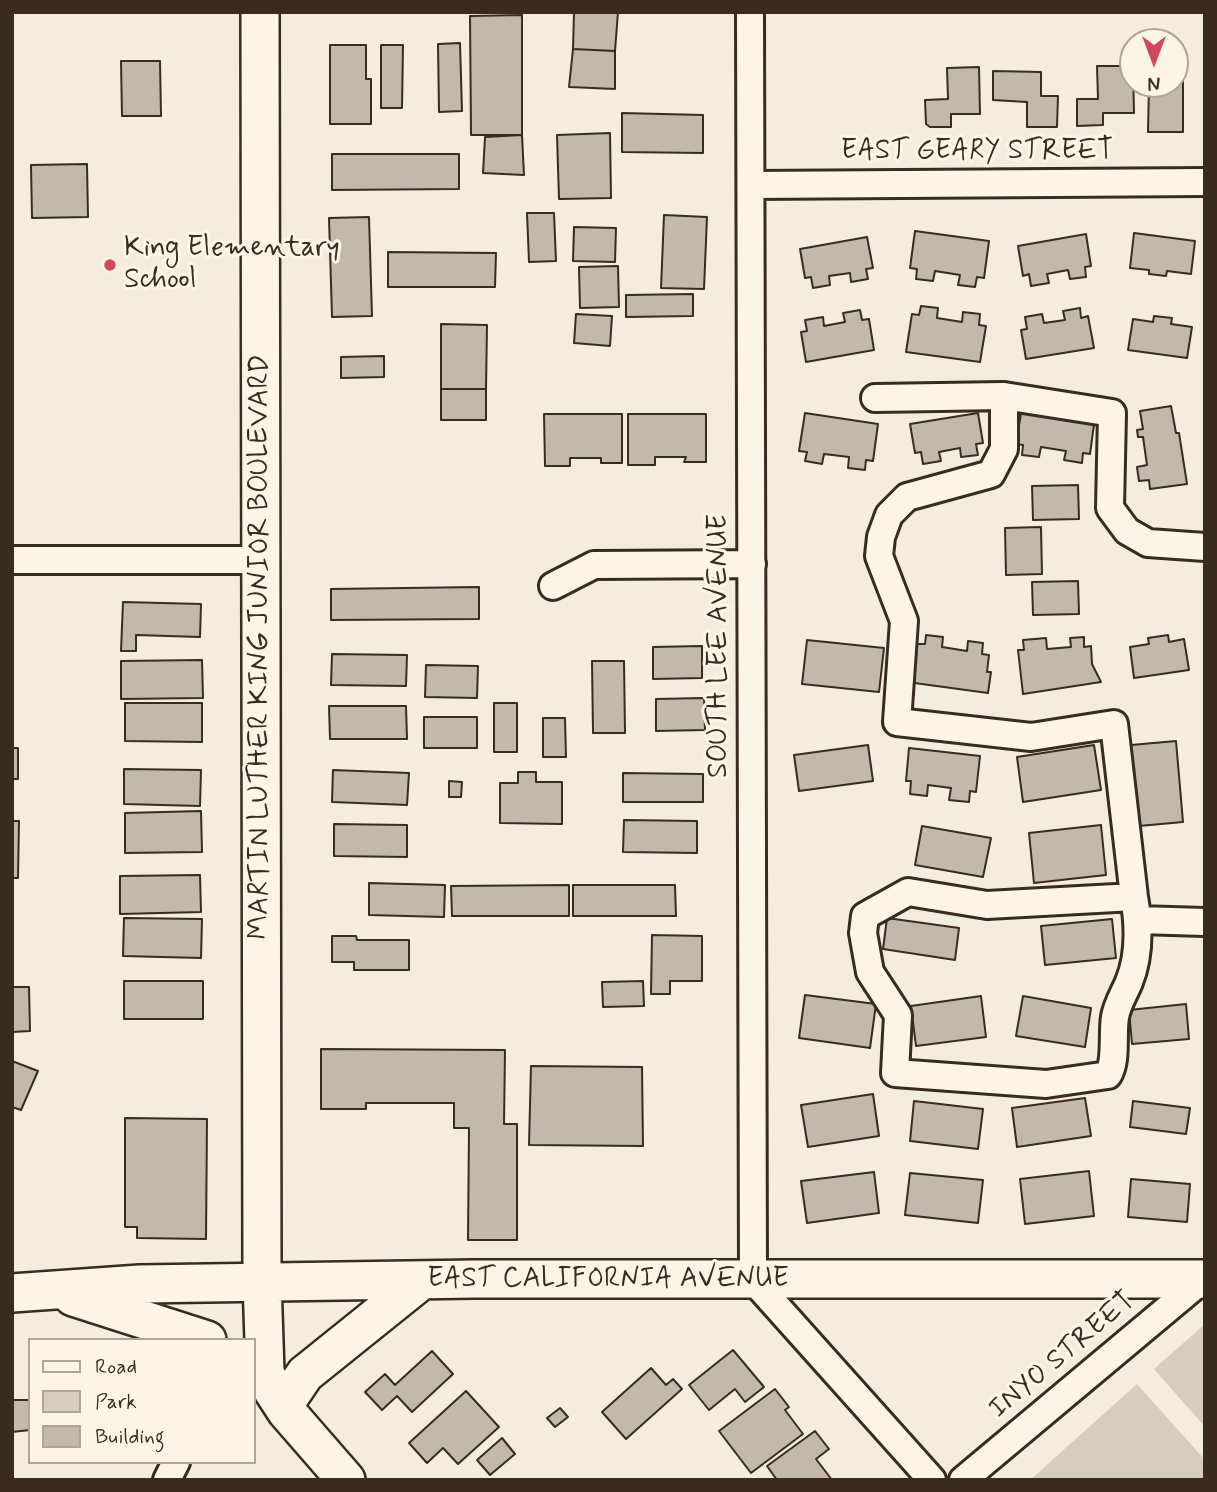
<!DOCTYPE html>
<style>
body{margin:0}
#map{position:relative;width:1217px;height:1492px;overflow:hidden;background:#f4eddd;font-family:Mynerve,sans-serif}
canvas{display:block}
.frame{position:absolute;inset:0;border:14px solid #3b2a1e;pointer-events:none}
.legend{position:absolute;left:28px;top:1338px;width:228px;height:126px;box-sizing:border-box;background:#fcf5e5;border:2px solid #afa495;margin:0;padding:9px 12px;list-style:none;font-size:21px;color:#3b2a1e}
.legend li{display:flex;align-items:center;gap:14px;height:35px}
.legend b{width:35px;border:2px solid #afa495}
.north{position:absolute;left:1119px;top:28px;width:70px;height:70px;box-sizing:border-box;background:#fcf5e5;border:2px solid #afa495;border-radius:50%;rotate:180deg;font-size:19px;font-weight:700;line-height:28px;text-align:center;color:#3b2a1e}
.north::after{content:'';display:block;margin:auto;width:24px;height:32px;background:#d1495b;clip-path:polygon(50% 0,100% 100%,50% 72%,0 100%)}
</style>
<div id="map">
<canvas width="1217" height="1492"></canvas>
<div class="frame"></div>
<ul class="legend">
<li><b style="height:9px;background:#fcf5e5"></b>Road</li>
<li><b style="height:19px;background:#d6cdbd"></b>Park</li>
<li><b style="height:19px;background:#c3b9aa"></b>Building</li>
</ul>
<div class="north">N</div>
</div>
<script>
const c = document.querySelector('canvas').getContext('2d');
c.lineJoin = 'round';
function fillPath(path, color) {
  c.fillStyle = color;
  c.fill(path, 'evenodd');
}
function strokePath(path, color, width, dash) {
  c.strokeStyle = color;
  c.lineWidth = width;
  c.lineCap = dash ? 'butt' : 'round';
  c.setLineDash(dash || []);
  c.stroke(path);
}
function write(font, color, halo, rows, align = 'center') {
  c.font = font + ' Mynerve,sans-serif';
  c.lineWidth = 6;
  c.setLineDash([]);
  c.textBaseline = 'middle';
  c.strokeStyle = halo;
  c.fillStyle = color;
  for (const [text, x, y, turn = 0] of rows) {
    c.save();
    c.translate(x, y);
    c.rotate((+turn || 0) * Math.PI / 180);
    c.textAlign = isNaN(turn) ? turn : align;
    if (halo) c.strokeText(text, 0, 0);
    c.fillText(text, 0, 0);
    c.restore();
  }
}
fillPath(new Path2D(`
 M1205,1324V1427L1154,1369Z
 M1137,1384L1205,1460V1480H1030Z`), '#d6cdbd');
const building = new Path2D(`
 M574,12H618L615,51L573,49Z
 M522,15V135H471L470,16Z
 M460,43L462,111L439,112L438,44Z
 M330,45H366V79H371V124H330Z
 M381,45H403L402,108H381Z
 M573,49L615,51V89L569,87Z
 M121,61H160L161,116H122Z
 M1175,63H1183V132H1148L1149,84H1175Z
 M1097,66H1133L1134,113H1103V125L1077,126V99H1098Z
 M979,67L980,114H951V127H930L926,124L925,100L948,99L947,68Z
 M993,71L1041,72V96H1058L1057,127H1027V102L993,100Z
 M622,113L703,115V153L622,152Z
 M610,133L611,198L559,199L557,135Z
 M522,135L524,175L483,173L485,137Z
 M332,154H459V189L332,190Z
 M87,164L88,217L32,218L31,165Z
 M527,213H554L556,261L529,262Z
 M664,215L707,217L704,289L661,288Z
 M369,217L372,316L332,317L329,218Z
 M574,227L616,228L615,262L573,261Z
 M915,231L989,241L984,278L977,277L975,287L958,285L960,275L935,271L933,281L916,279L917,269L910,268Z
 M1134,233L1195,241L1191,274L1167,271L1166,276L1149,274V270L1130,268Z
 M1086,234L1091,266L1085,267L1086,277L1070,279L1068,270L1047,274L1049,283L1031,286L1029,274L1023,276L1018,246Z
 M867,237L873,268L866,269L868,279L851,282L850,273L829,276L830,285L813,288L811,277L805,278L800,249Z
 M388,252L496,253L495,287H388Z
 M618,266L619,307L580,308L579,267Z
 M693,294V316L626,317V295Z
 M921,306L938,308L937,318L962,322L963,312L980,314L979,325L986,326L980,362L906,352L912,314L919,315Z
 M1080,308L1081,318L1088,316L1094,348L1026,359L1021,330L1027,329L1025,317L1042,314L1044,323L1065,320L1063,311Z
 M860,310L862,320L869,319L874,350L806,362L801,332L807,331L805,320L823,317L824,326L845,322L843,313Z
 M576,314L612,316L610,346L574,343Z
 M1154,316L1172,318L1171,324L1192,327L1187,358L1128,350L1133,319L1153,322Z
 M441,324L487,325L486,389H441Z
 M384,356V377L341,378V357Z
 M441,389H486V420H441Z
 M1171,406L1176,433H1179L1187,484L1150,489L1149,480L1139,481L1137,467L1147,465L1143,437H1138L1137,430L1143,429L1140,411Z
 M1022,407L1095,417L1090,454L1083,453L1082,463L1064,460L1066,451L1041,447L1039,457L1022,455L1023,445L1016,444Z
 M805,413L878,424L873,461L866,460L865,470L848,468L849,457L824,454L822,464L805,461L807,452L799,451Z
 M978,413L983,443L976,444L978,455L961,457L960,448L939,452L941,461L923,464L921,452L915,453L910,424Z
 M544,414H622V463H601V458H570V466H545Z
 M628,414H706V462H684L686,457H655V465H628Z
 M1078,485L1079,519L1033,520L1032,486Z
 M1041,527L1042,574L1006,575L1005,528Z
 M1078,581L1079,614L1033,615L1032,582Z
 M479,587V619L331,620V589Z
 M123,602L201,604L200,637L136,635V651H121Z
 M926,635L943,637L942,647L967,651L968,641L983,643L982,654L989,655L987,672H991L988,693L907,682L911,657L916,658L917,644H925Z
 M1168,635L1169,642L1184,639L1189,670L1134,678L1130,647L1149,644L1148,638Z
 M1084,637V647L1091,646L1092,664L1101,682L1023,694L1018,650H1024L1023,640L1046,638L1047,649L1071,647L1070,638Z
 M807,640L884,648L879,692L802,684Z
 M702,646V678L653,679V647Z
 M332,654L407,655L406,686L331,685Z
 M202,660L203,698L121,699V661Z
 M592,661H624L625,733H593Z
 M426,665L478,666L477,698L425,697Z
 M704,698L705,730L656,731V699Z
 M125,703H202V742L125,741Z
 M494,703H517V752H494Z
 M329,706H406L407,739H330Z
 M424,717H477V748H424Z
 M543,718H565L566,757H543Z
 M1176,741L1183,822L1139,826L1131,745Z
 M868,745L873,781L799,791L794,755Z
 M1094,745L1101,790L1023,802L1017,757Z
 M12,748H18V779H12Z
 M909,748L980,756L976,792L970,791L969,802L949,800L951,788L928,785L927,796L910,794L911,781H906Z
 M124,769L201,770L200,806L124,804Z
 M333,770L409,773L407,805L332,802Z
 M518,772H536V782H562V824L500,823V783H518Z
 M623,773L703,774V802H623Z
 M449,781L462,782L461,797H449Z
 M201,811L202,852L125,853V813Z
 M624,820L697,821V853L623,852Z
 M12,821H19L18,878H12Z
 M334,824L407,825V857L334,856Z
 M1101,825L1106,875L1034,883L1029,833Z
 M922,826L991,838L983,877L915,865Z
 M200,875L201,912L120,914V876Z
 M369,883L445,885L444,917L369,915Z
 M569,885V916H452L451,886Z
 M573,885H675L676,916H573Z
 M124,918L202,919L201,958L123,956Z
 M887,918L959,928L955,960L883,949Z
 M1112,919L1116,958L1045,965L1041,926Z
 M652,935L702,936V981H670V994H651Z
 M332,936H356L357,940H409V970H354V962H332Z
 M124,981H203V1019H124Z
 M643,981L644,1006L603,1007L602,982Z
 M12,987H29L30,1031L12,1032Z
 M805,995L876,1004L870,1048L799,1038Z
 M981,996L986,1037L916,1046L911,1006Z
 M1023,996L1091,1008L1085,1047L1016,1036Z
 M1186,1004L1189,1039L1132,1044L1129,1010Z
 M321,1049L505,1050L504,1124H517V1240H468L469,1128H454V1103H366V1109H321Z
 M12,1061L38,1071L21,1110L12,1107Z
 M531,1066L642,1067L643,1146L529,1145Z
 M873,1094L879,1136L808,1147L801,1105Z
 M1085,1098L1091,1136L1017,1147L1012,1108Z
 M914,1101L983,1109L978,1149L910,1141Z
 M1133,1101L1190,1108L1186,1134L1130,1127Z
 M125,1118L207,1119L206,1239L137,1238V1227H125Z
 M1089,1171L1094,1216L1025,1224L1020,1179Z
 M874,1172L879,1213L807,1223L801,1181Z
 M910,1173L983,1180L978,1223L905,1215Z
 M1131,1179L1190,1184L1187,1222L1128,1217Z
 M733,1350L764,1387L745,1402L735,1389L709,1410L689,1385Z
 M432,1351L453,1374L412,1412L397,1396L382,1410L365,1392L385,1374L395,1385Z
 M651,1368L666,1385L673,1379L682,1389L626,1439L602,1412Z
 M775,1389L789,1407L785,1410L803,1434L751,1473L719,1431Z
 M466,1391L499,1427L458,1464L443,1448L427,1463L409,1443Z
 M12,1400H30V1430L12,1432Z
 M560,1408L568,1417L555,1427L547,1418Z
 M815,1431L829,1449L816,1459L832,1480H777L767,1466Z
 M502,1438L515,1454L490,1475L477,1460Z`);
fillPath(building, '#c3b9aa');
strokePath(building, '#3b2a1e', 2);
const street = new Path2D(`
 M750,12L753,1280L932,1480
 M751,185L1205,182
 M1004,396V449L991,474L907,497L889,515L881,537L879,556L904,621L897,722L1031,737L1114,724L1134,897L987,905L908,892L865,916L863,933L870,972L898,1015L895,1073L1046,1084L1108,1075C1117,1061 1112,1035 1115,1017C1117,1005 1124,994 1129,982C1140,955 1139,925 1134,897
 M875,398L1004,396L1112,413L1110,508L1127,531L1148,543L1205,547
 M12,560H261
 M553,586L594,565L752,564
 M1138,920L1205,922
 M167,1480L176,1462
 M963,1480L1202,1280`);
const secondary = new Path2D(`
 M260,12L262,1281L265,1372L273,1391L286,1411L346,1480
 M12,1293L140,1284L475,1279H1205
 M73,1297L207,1340
 M286,1411L288,1399L305,1374L422,1280`);
strokePath(street, '#3b2a1e', 32);
strokePath(secondary, '#3b2a1e', 42);
strokePath(street, '#fcf5e5', 26);
strokePath(secondary, '#fcf5e5', 37);
for (const [x, y, r, color] of [
 [110,265,7,"#d1495b"]
]) {
  const dot = new Path2D();
  dot.arc(x, y, r, 0, 2 * Math.PI);
  c.fillStyle = color;
  c.fill(dot);
  strokePath(dot, '#fcf5e5', 2.5);
}
write('28px', '#3b2a1e', '#fcf5e5', [
 ["EAST GEARY STREET",977,152],
 ["SOUTH LEE AVENUE",720,646,-90],
 ["MARTIN LUTHER KING JUNIOR BOULEVARD",261,647,-90],
 ["EAST CALIFORNIA AVENUE",608,1280],
 ["INYO STREET",1063,1356,-40]
]);
write('28px', '#3b2a1e', '#fcf5e5', [
 ["King Elementary",124,249],
 ["School",124,281]
], 'left');
</script>
